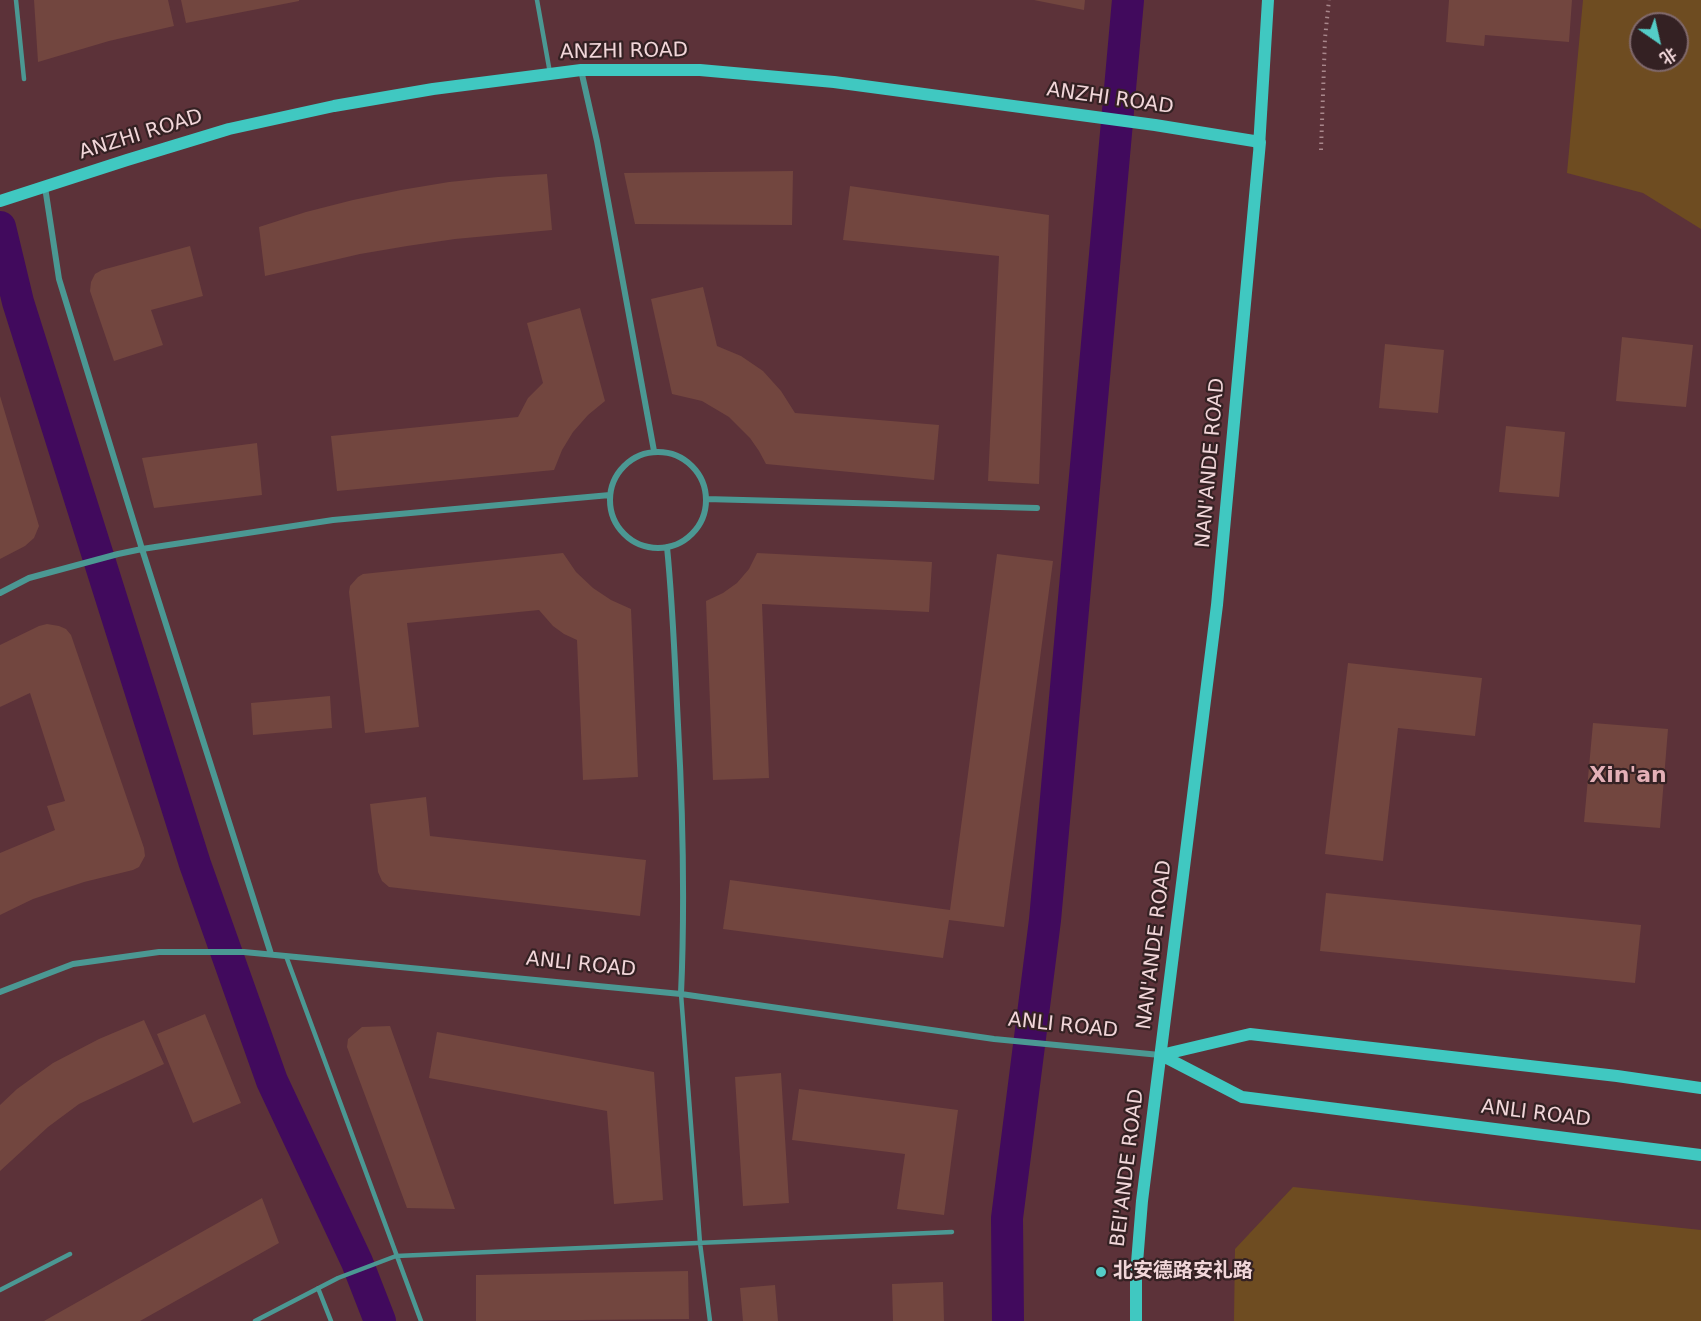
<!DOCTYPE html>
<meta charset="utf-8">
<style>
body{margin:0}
#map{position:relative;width:1701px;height:1321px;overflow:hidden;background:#5c3239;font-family:"DejaVu Sans","Noto Sans SC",sans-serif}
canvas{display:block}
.north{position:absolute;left:1629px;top:12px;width:60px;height:60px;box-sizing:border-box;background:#342123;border:2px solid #80696c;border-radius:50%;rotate:146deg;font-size:16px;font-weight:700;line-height:24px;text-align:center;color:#f1d6d9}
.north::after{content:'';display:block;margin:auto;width:21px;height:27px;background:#54cdc7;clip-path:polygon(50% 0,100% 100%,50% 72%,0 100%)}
</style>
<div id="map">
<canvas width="1701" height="1321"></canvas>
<div class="north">北</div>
</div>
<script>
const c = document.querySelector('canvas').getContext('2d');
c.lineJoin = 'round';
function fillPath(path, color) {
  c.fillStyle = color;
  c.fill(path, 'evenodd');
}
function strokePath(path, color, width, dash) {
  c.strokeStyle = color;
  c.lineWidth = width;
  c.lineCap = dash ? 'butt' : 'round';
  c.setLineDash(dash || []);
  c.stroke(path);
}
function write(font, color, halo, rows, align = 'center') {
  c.font = font + ' "DejaVu Sans","Noto Sans SC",sans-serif';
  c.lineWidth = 4.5;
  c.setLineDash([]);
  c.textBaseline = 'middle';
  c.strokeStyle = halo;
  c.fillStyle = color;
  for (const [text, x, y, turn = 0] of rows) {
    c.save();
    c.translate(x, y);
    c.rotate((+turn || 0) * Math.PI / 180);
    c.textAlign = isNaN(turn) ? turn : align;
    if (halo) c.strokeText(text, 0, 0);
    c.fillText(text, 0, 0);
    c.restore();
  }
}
fillPath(new Path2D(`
 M1583,0H1701V229L1643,193L1567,173ZM1641,24H1677V60H1641Z
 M1293,1187L1701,1230V1321H1234L1235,1249Z`), '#6e4c21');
strokePath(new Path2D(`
 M0,227L18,302L195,864L272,1081L357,1262L380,1321
 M1008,1321L1007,1218L1045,920L1128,0`), '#410a5d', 32);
fillPath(new Path2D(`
 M34,0H168L174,26L109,41L38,62Z
 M181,0H299V1L186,23Z
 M1034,0H1085L1084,10Z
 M1449,0H1572L1569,42L1485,35L1484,46L1446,42Z
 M793,171L792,225L635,224L624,173Z
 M547,174L552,230L455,239L407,246L360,254L265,276L259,227L306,212L353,200L401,190L449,182L498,177Z
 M850,186L1049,215L1039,484L988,481L999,256L843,240Z
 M190,246L203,296L151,310L163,345L114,361L90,291L91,282L95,274L102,270Z
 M703,287L717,346L741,356L763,371L781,391L795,413L939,425L934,480L766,464L759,451L750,438L729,417L702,401L672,394L651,299Z
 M580,308L605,401L588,415L573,432L562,450L554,470L337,491L331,436L518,417L528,398L543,383L527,323Z
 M1622,337L1693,345L1686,407L1616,401Z
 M1385,344L1444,350L1438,413L1379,408Z
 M0,396L39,526L34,538L25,546L0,559Z
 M1506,426L1565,432L1559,497L1499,492Z
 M257,443L262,495L154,508L142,458Z
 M563,553L576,572L593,588L611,600L631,609L638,777L583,780L577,640L564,634L553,626L539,610L407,623L419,727L365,733L349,592L350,586L358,577L363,574Z
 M757,553L932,562L929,612L762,604L769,778L713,780L706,601L723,593L737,583L749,569Z
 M997,554L1053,561L1004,927L949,920L943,958L723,929L730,880L950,910Z
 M47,624L59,626L66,629L71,635L144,848L145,856L139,867L133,870L84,882L33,899L0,915V853L55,830L47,806L65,801L30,693L0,707V645L39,626Z
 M1348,663L1482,678L1475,736L1398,728L1383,861L1325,854Z
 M330,696L332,728L253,735L251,703Z
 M1593,723L1668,729L1660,828L1584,822Z
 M426,797L430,836L646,860L640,916L389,887L382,881L378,872L370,804Z
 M1326,893L1641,925L1635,983L1320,951Z
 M205,1014L241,1103L193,1123L157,1034Z
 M144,1020L164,1064L79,1104L48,1127L0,1171V1105L17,1089L53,1063L99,1039Z
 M390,1026L455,1209L407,1208L347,1047L348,1039L362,1027Z
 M437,1032L654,1072L663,1200L614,1204L607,1111L429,1078Z
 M781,1073L789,1203L743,1206L735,1077Z
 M799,1089L958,1110L944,1215L897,1209L905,1154L792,1140Z
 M262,1198L279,1243L140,1321H44Z
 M688,1271L689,1319L476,1321V1275Z
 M943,1282L944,1321H893L892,1284Z
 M775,1285L778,1321H743L740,1288Z`), '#72463f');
strokePath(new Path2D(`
 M1321,150L1325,38L1329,0`), '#a9878c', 4, [1.5, 4.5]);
strokePath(new Path2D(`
 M16,0L24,79
 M537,0L550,73
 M286,956L421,1321
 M681,994L700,1243L710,1321
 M318,1288L331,1321
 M0,1290L70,1254
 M255,1321L338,1278L396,1256L952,1232`), '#4b9893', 4.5);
strokePath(new Path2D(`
 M581,70L597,141L654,451
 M610 500a48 48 0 1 1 96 0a48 48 0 1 1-96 0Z
 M706,499L1037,508
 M667,547C673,607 675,666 678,725C683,815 685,905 681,994
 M0,593L29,578L118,554L142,549L59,279L45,187
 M271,954L142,549L333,520L610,495
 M0,992L73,964L159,952H244L681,994L994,1039L1160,1055`), '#4b9893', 6);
strokePath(new Path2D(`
 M1259,147L1268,0
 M0,201L127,160L229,129L334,106L433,89L581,70H700L834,82L1155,125L1260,142L1217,605L1142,1201L1136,1275V1321
 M1161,1055L1242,1097L1701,1155
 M1161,1055L1250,1034L1617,1076L1701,1088`), '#40c8c1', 12);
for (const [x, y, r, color] of [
 [1101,1272,6,"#54cdc7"]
]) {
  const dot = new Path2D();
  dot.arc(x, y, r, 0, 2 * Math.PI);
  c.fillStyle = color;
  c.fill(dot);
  strokePath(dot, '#342123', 2);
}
write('20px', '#f1d6d9', '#342123', [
 ["ANZHI ROAD",624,52,-1],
 ["ANZHI ROAD",1110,99,8],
 ["ANZHI ROAD",141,135,-17],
 ["NAN'ANDE ROAD",1211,463,-85],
 ["NAN'ANDE ROAD",1155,945,-83],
 ["ANLI ROAD",581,965,6],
 ["ANLI ROAD",1063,1026,6],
 ["ANLI ROAD",1536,1114,7],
 ["BEI'ANDE ROAD",1128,1168,-83]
]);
write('bold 20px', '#f1d6d9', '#342123', [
 ["北安德路安礼路",1113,1272]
], 'left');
write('bold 22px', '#e4b0b7', '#342123', [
 ["Xin'an",1628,776]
]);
</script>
